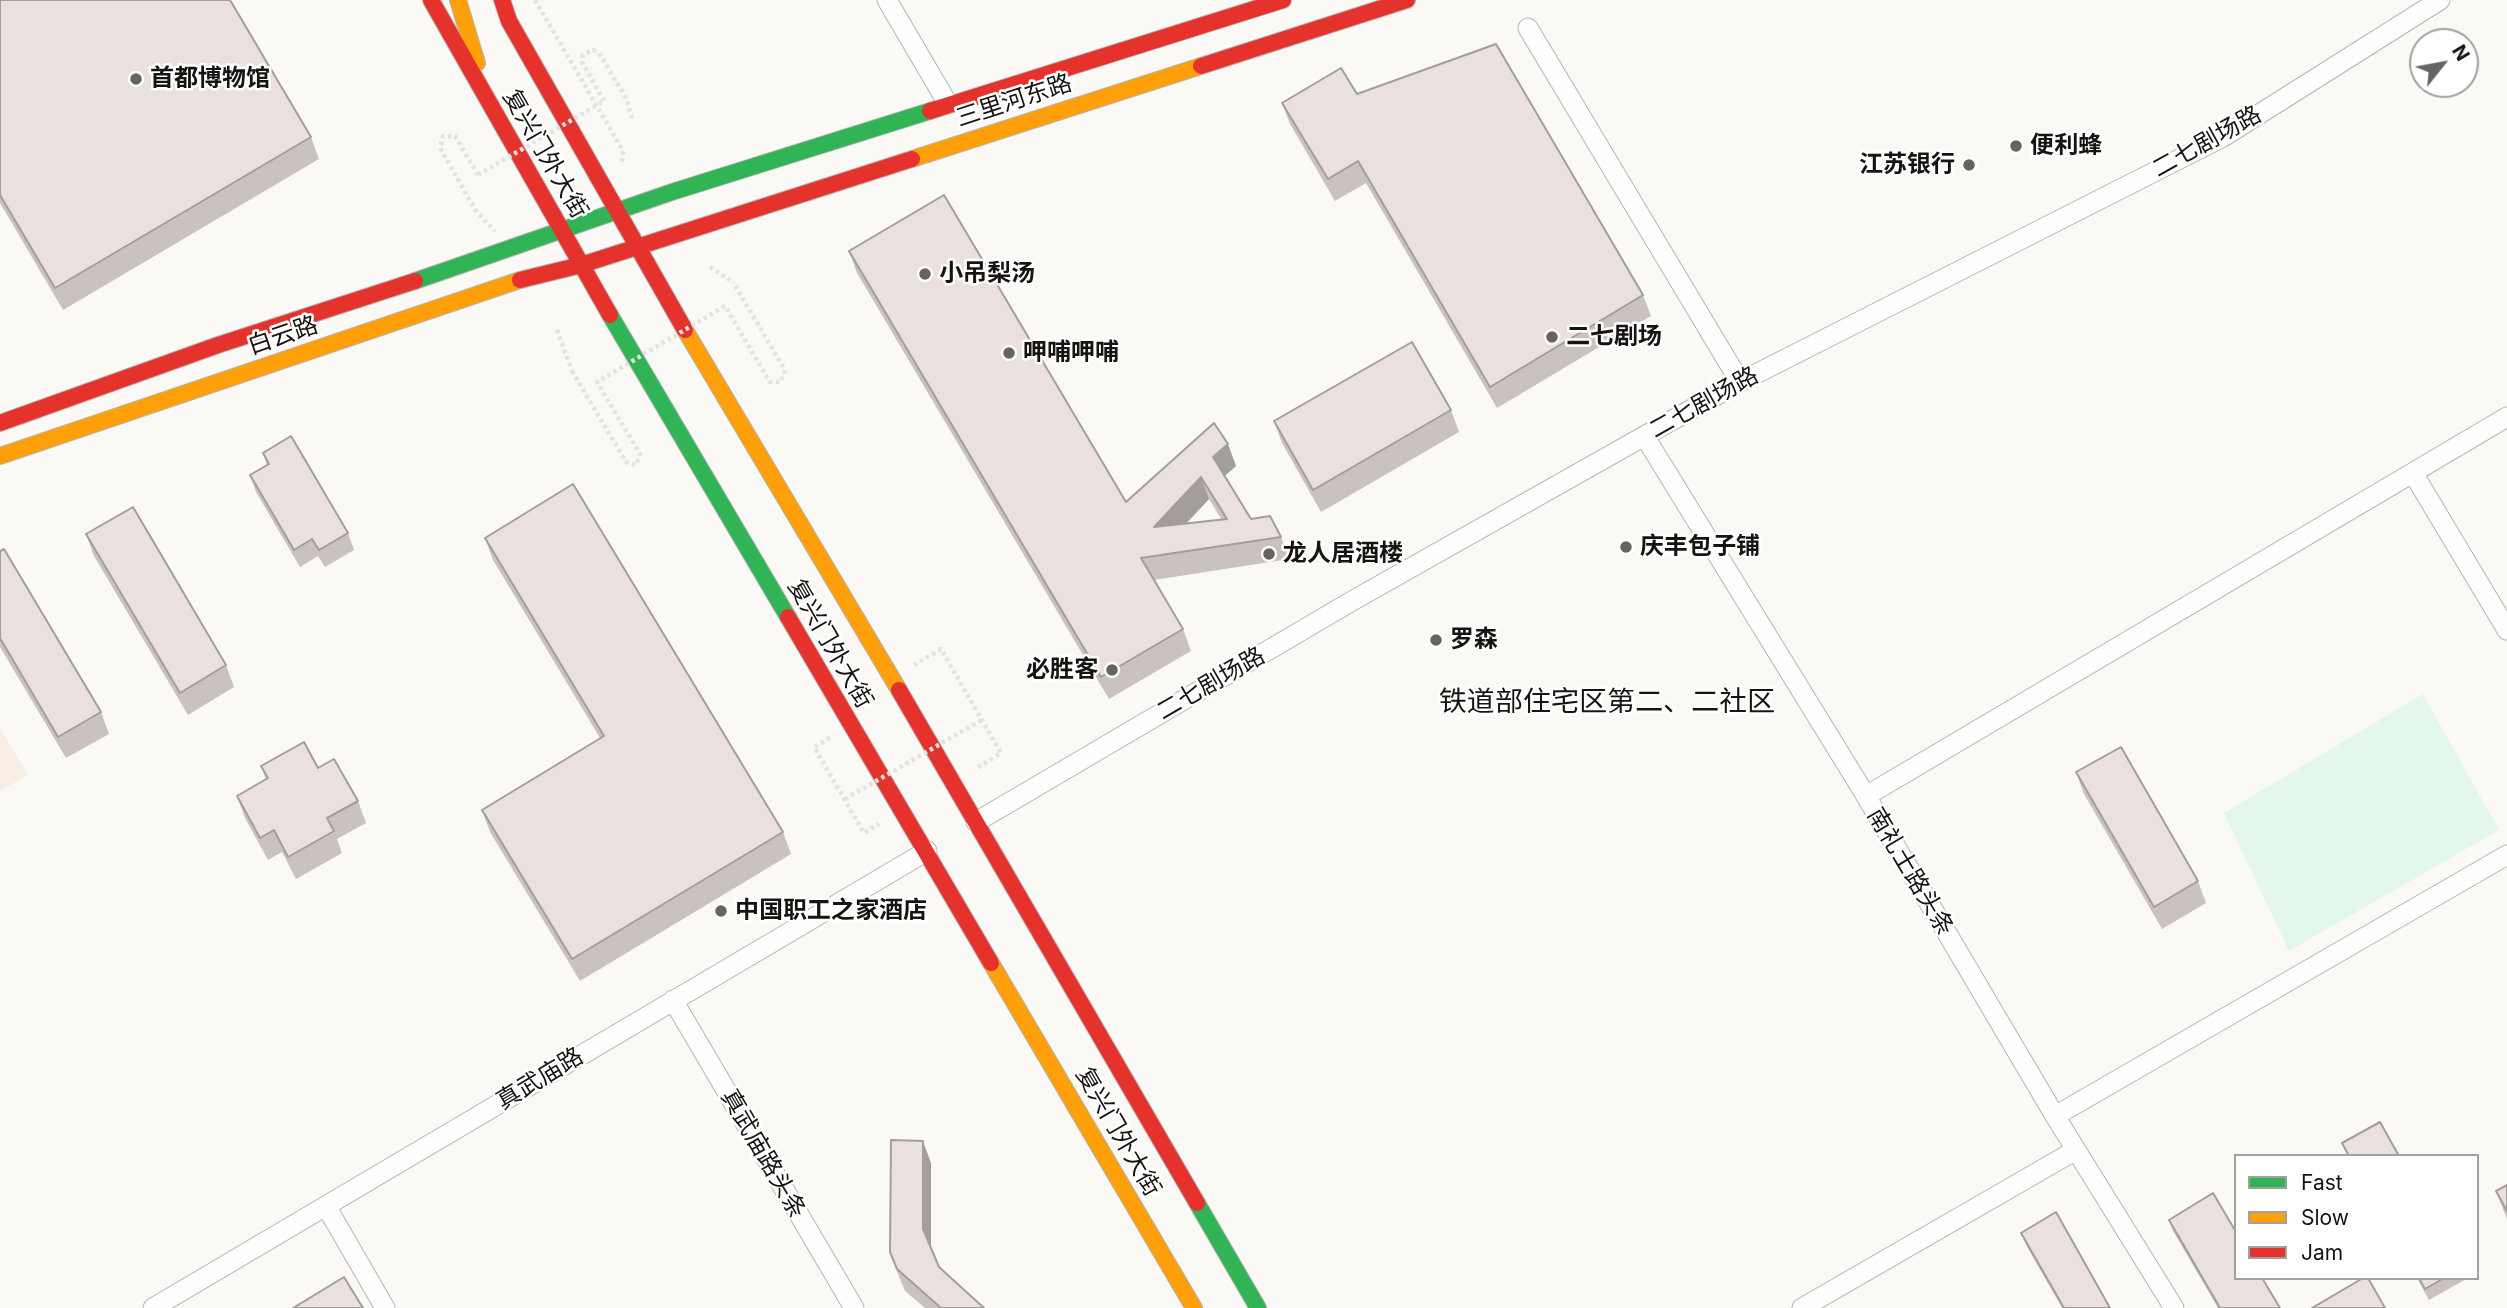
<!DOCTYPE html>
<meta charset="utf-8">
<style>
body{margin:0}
#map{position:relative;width:2507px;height:1308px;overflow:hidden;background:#fbf9f6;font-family:Inter,sans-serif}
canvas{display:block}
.legend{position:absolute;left:2234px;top:1154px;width:245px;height:126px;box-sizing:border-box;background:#fff;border:2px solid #a2a1a0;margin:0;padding:9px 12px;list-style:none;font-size:21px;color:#161411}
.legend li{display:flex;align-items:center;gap:14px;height:35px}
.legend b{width:35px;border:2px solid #a2a1a0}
.north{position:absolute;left:2409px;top:28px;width:70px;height:70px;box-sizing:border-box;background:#fff;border:2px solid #a2a1a0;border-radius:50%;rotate:59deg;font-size:19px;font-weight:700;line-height:28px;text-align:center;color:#161411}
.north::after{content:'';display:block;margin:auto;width:24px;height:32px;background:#666461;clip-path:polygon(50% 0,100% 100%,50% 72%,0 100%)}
</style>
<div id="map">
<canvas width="2507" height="1308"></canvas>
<ul class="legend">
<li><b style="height:9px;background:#30b455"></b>Fast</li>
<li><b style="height:9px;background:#ff9f0a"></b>Slow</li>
<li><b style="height:9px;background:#e5322d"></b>Jam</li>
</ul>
<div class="north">N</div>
</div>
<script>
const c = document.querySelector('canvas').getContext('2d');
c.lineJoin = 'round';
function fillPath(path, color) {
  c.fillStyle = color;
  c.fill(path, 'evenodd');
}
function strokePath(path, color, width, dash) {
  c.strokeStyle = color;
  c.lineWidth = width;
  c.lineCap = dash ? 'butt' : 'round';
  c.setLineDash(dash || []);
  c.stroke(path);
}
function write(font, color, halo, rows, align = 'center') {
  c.font = font + ' Inter,"Noto Sans SC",sans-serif';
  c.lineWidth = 5;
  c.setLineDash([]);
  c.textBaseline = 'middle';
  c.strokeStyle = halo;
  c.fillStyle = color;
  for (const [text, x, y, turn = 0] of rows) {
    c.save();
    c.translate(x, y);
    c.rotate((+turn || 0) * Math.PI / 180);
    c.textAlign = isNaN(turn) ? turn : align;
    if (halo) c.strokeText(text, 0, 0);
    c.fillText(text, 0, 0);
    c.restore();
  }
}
fillPath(new Path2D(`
 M0,728L28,775L0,791Z`), '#f8eee6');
fillPath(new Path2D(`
 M2423,694L2499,830L2289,951L2224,813Z`), '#e4f7ec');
const street = new Path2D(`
 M887,0L948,104
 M1528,28L1740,382
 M1645,437L1866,796L2055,1116L2174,1308
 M2413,473L2507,630
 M1866,796L2507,417
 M976,822L1352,601L1740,382L2223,137L2440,0
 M673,1000L854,1308
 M2055,1116L2507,855
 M326,1206L385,1308
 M153,1308L927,851
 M1802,1308L2076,1150`);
const fast = new Path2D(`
 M415,281L672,192L930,111
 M610,315L788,617
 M1197,1203L1258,1308`);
const slow = new Path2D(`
 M458,0L477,63
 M912,159L1201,66
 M685,330L899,690
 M0,456L520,280
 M991,963L1194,1308`);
const jam = new Path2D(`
 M431,0L610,315
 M502,0L509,21L685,330
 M1201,66L1407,0
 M930,111L1283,0
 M520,280L581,265L912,159
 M0,423L218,345L415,281
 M788,617L991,963
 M899,690L1197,1203`);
strokePath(street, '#b6b4b1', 21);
strokePath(fast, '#b6b4b1', 18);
strokePath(slow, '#b6b4b1', 18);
strokePath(jam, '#b6b4b1', 18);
strokePath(new Path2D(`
 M535,0L623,151L622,163
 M604,101L582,62L583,55L593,50L599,53L626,98L633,121
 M478,175L455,136H443L440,148L476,211L495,231
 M710,267L733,282
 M557,330L572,371
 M914,665L941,649L1001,753L977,768
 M830,738L814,747L864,833L879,824`), '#e3e3e2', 4.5, [3.5, 3.5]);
strokePath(street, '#fefefe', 19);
strokePath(fast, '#30b455', 16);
strokePath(slow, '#ff9f0a', 16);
strokePath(jam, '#e5322d', 16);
strokePath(new Path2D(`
 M478,175L604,101
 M572,371L626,462L636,465L640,454L597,382L725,306L770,382H781L785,370L733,282
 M845,799L982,720`), '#e3e3e2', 4.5, [3.5, 3.5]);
fillPath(new Path2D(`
 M0,0L311,137L319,159L63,310L0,203Z
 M1357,94L1643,295L1651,316L1497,408L1366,183L1335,201L1290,124L1282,103Z
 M849,251L1126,502L1236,466L1225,476L1251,519L1281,537L1289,559L1154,580L1183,629L1191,651L1109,699L857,273ZM1209,499L1222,520L1186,524Z
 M1451,410L1459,432L1321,512L1282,443L1274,421Z
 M263,453L348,533L354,550L325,567L318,556L300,567L256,492L250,475L267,465Z
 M86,534L226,665L234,687L188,715L94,556Z
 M485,538L783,832L791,854L580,981L490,832L482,810L600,738L493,560Z
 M0,551L101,712L109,734L66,758L0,647Z
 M261,766L318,768L358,801L366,823L337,839L342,853L296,879L282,852L268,860L245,818L237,796L266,780Z
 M2076,772L2198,881L2206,903L2162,929L2084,794Z
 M931,1163V1248L939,1267L984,1308H925L905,1291L898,1274L890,1252Z
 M2507,1185V1219L2496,1191Z
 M2169,1220L2280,1308H2218L2173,1231Z
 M2021,1233L2110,1308H2062L2026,1245Z
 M2417,1278H2468L2429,1300Z`), '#c9c2bf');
fillPath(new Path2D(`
 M1228,444L1236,466L1221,479L1213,457Z
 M1201,477L1209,499L1162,549L1154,527Z
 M923,1141L931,1163V1251L923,1229Z`), '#a49e9b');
const building = new Path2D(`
 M0,0H230L311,137L55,288L0,195Z
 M1496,44L1643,295L1490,387L1358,161L1328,179L1282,103L1341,68L1357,94Z
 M944,195L1126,502L1214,423L1228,444L1213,457L1251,519L1270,516L1281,537L1141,558L1183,629L1101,677L849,251ZM1201,477L1227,519L1154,527Z
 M1412,342L1451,410L1313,490L1274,421Z
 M291,436L348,533L319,550L312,539L294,550L250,475L269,464L263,453Z
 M573,484L783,832L572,959L482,810L604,736L485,538Z
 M133,507L226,665L180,693L86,534Z
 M4,549L101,712L58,737L0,638V551Z
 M304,742L318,768L334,759L358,801L327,818L334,831L288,857L274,830L260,838L237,796L268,778L261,766Z
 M2121,747L2198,881L2154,907L2076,772Z
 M2380,1122L2399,1156H2349L2342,1143Z
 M891,1140L923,1141V1229L939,1267L984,1308H941L897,1269L890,1252Z
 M2507,1185V1211L2496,1191Z
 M2213,1193L2236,1232V1278H2262L2280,1308H2220L2169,1220Z
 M2056,1212L2110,1308H2064L2021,1233Z
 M344,1277L363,1308H293Z
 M2363,1278H2368L2385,1308H2312Z
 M2419,1278H2444L2425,1289Z`);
fillPath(building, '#eae1de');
strokePath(building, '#a49e9b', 2);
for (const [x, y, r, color] of [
 [136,79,7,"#666461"],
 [2016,146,7,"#666461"],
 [1969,165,7,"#666461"],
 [925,274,7,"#666461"],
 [1552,337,7,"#666461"],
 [1009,353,7,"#666461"],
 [1626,547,7,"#666461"],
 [1269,554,7,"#666461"],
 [1436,640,7,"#666461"],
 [1112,670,7,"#666461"],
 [721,911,7,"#666461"]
]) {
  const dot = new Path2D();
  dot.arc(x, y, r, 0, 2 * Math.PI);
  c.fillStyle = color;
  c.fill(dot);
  strokePath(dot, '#fff', 2.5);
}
write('bold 24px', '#161411', '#fff', [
 ["首都博物馆",150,79],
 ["便利蜂",2030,146],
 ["江苏银行",1955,165,"right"],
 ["小吊梨汤",939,274],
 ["二七剧场",1566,337],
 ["呷哺呷哺",1023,353],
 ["庆丰包子铺",1640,547],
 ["龙人居酒楼",1283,554],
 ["罗森",1450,640],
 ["必胜客",1098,670,"right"],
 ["中国职工之家酒店",735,911]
], 'left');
write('24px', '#161411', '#fff', [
 ["三里河东路",1014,101,-18],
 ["二七剧场路",2207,142,-29],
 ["复兴门外大街",545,154,60],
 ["白云路",283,336,-19],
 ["二七剧场路",1704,403,-29],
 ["复兴门外大街",830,644,60],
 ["二七剧场路",1211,684,-30],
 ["南礼士路头条",1910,872,59],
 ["真武庙路",540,1079,-31],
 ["复兴门外大街",1118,1132,60],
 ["真武庙路头条",763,1154,60]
]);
write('28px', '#161411', '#fff', [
 ["铁道部住宅区第二、二社区",1607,703]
]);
</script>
